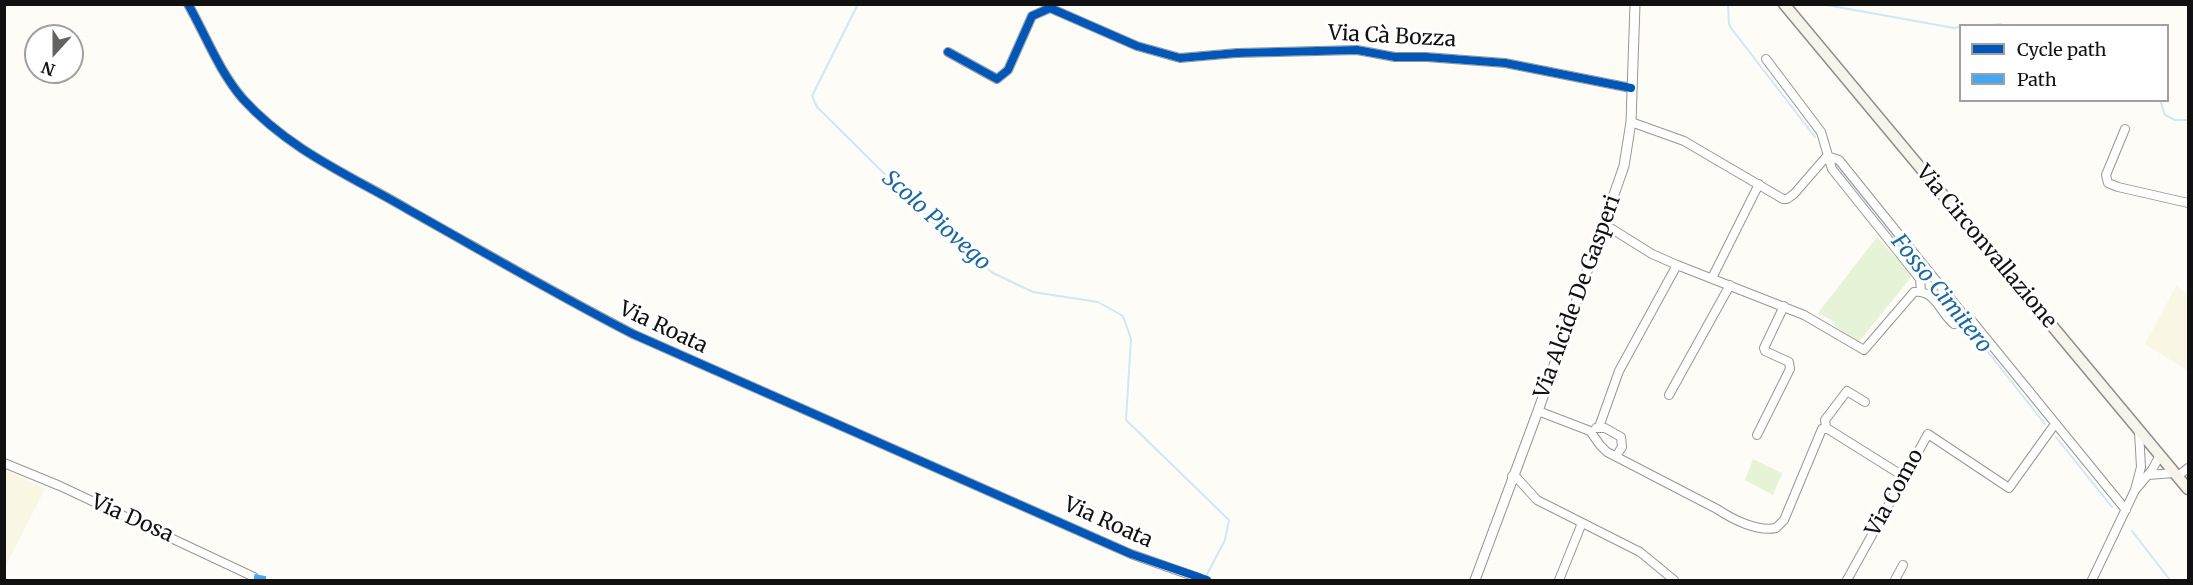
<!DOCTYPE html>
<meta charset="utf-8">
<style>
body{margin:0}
#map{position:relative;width:2193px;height:585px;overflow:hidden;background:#fdfcf7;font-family:Merriweather,serif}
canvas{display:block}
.frame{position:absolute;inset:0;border:6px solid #111;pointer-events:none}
.legend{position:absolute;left:1959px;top:24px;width:210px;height:78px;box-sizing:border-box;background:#fff;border:2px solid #a0a0a0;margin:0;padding:8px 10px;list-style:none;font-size:18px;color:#111}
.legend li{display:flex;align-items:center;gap:12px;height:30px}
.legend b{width:30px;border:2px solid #a0a0a0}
.north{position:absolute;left:24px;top:24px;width:60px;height:60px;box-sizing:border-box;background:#fff;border:2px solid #a0a0a0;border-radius:50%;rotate:201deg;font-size:16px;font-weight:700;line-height:24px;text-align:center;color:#111}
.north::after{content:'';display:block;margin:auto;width:21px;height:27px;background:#646362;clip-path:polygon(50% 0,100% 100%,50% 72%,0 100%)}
</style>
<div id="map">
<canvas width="2193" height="585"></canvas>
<div class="frame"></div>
<ul class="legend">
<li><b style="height:8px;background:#0057b8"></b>Cycle path</li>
<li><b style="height:8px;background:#3fa9f5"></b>Path</li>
</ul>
<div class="north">N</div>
</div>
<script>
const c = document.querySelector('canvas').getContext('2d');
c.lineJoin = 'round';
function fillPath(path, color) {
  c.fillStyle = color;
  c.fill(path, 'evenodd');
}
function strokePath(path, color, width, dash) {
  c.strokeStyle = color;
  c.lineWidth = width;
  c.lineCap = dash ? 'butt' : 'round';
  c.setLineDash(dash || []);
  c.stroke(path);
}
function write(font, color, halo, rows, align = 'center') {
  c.font = font + ' Merriweather,serif';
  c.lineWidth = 6;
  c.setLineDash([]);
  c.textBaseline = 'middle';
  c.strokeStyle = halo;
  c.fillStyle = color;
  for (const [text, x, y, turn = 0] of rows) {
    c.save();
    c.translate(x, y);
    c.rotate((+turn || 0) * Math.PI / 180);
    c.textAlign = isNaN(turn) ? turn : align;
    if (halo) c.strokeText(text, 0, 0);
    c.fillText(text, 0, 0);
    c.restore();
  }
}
fillPath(new Path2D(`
 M2176,286L2188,293V371L2145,344Z
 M5,470L45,489L5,567Z`), '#f9f7e4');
fillPath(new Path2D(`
 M1877,237L1912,276L1858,343L1834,325L1835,322L1818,313Z
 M1753,459L1782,473L1773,495L1745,480Z`), '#e7f3d7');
strokePath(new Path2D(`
 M858,4L812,96L817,107L949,238L993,273L1033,292L1098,302L1123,316L1131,339L1126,420L1229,520L1225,540L1204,580
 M1728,4L1729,24L1731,28L1815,137
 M1821,4L1954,28L1960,27
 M1981,26L2000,24L2004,26
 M2160,100L2165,115L2175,120H2188
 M1836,164L1961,319
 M1965,323L2045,424
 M2056,437L2112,507
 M2132,531L2170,580`), '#cde8f7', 2);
const minor = new Path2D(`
 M188,4C206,36 219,71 243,99C289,150 351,176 409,210C484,252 557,295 633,334L1131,554L1199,578
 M948,52L997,79L1008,70L1032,16L1050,8L1137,46L1180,58L1237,53L1357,50L1395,57H1426L1505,63L1631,88
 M1766,59L1821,132L1832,169L1920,279L1921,291
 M1631,122L1684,141L1783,199H1787L1794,194L1827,156
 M2125,129L2106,175L2108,183L2118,187L2188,203
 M1827,156L1839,160L1967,319L1972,321L2126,510
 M1604,224L1652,254L1677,265L1804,315L1864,350L1914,292C1935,289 1940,313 1954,324L1967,319
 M1712,278L1759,184
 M1669,395L1730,285
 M1538,411L1590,431L1600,445L1607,452L1717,509C1732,519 1757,532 1776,528L1784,520L1822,429H1828L1903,476
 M1599,427L1619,371L1677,265
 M1826,427L1825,420L1847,391L1865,402
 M1596,428H1605L1621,437L1622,447L1616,456
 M1757,435L1790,369L1789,362L1765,351L1764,348L1784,306
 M4,463L60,486L254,577L252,580
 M2148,475L2174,473
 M1512,476L1517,478L1537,500L1640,552L1674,580
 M2178,476L2188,468
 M2136,489L2152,470L2160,455
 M1559,580L1582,523
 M1847,580L1928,434L2009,488L2055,424
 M1895,580L1903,565
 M2092,580L2135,490L2141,467L2139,432`);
const tertiary = new Path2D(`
 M1475,580L1538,411L1624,166L1631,122L1635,4`);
const secondary = new Path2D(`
 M1784,4L2188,489`);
strokePath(minor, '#979795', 10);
strokePath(tertiary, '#979795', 11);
strokePath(secondary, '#8e8d8b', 13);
strokePath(minor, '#fffffe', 8);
strokePath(tertiary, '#fffffe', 9);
strokePath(secondary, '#f6f4eb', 10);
strokePath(new Path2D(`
 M254,577L271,580`), '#3fa9f5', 6, [12, 6]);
strokePath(new Path2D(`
 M188,4C206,36 219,71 243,99C289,150 351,176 409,210C484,252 557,295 633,334L1131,554L1207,580
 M948,52L997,79L1008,70L1032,16L1050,8L1137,46L1180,58L1237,53L1357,50L1395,57H1426L1505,63L1631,88`), '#0057b8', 8);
write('21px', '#111', '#fff', [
 ["Via Cà Bozza",1392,37,3],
 ["Via Circonvallazione",1986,247,50],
 ["Via Alcide De Gasperi",1578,297,-70],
 ["Via Roata",663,328,25],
 ["Via Como",1895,493,-61],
 ["Via Dosa",132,519,24],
 ["Via Roata",1108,523,24]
]);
write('italic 22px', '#1768a6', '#fff', [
 ["Scolo Piovego",936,221,42],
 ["Fosso Cimitero",1941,294,51]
]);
</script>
